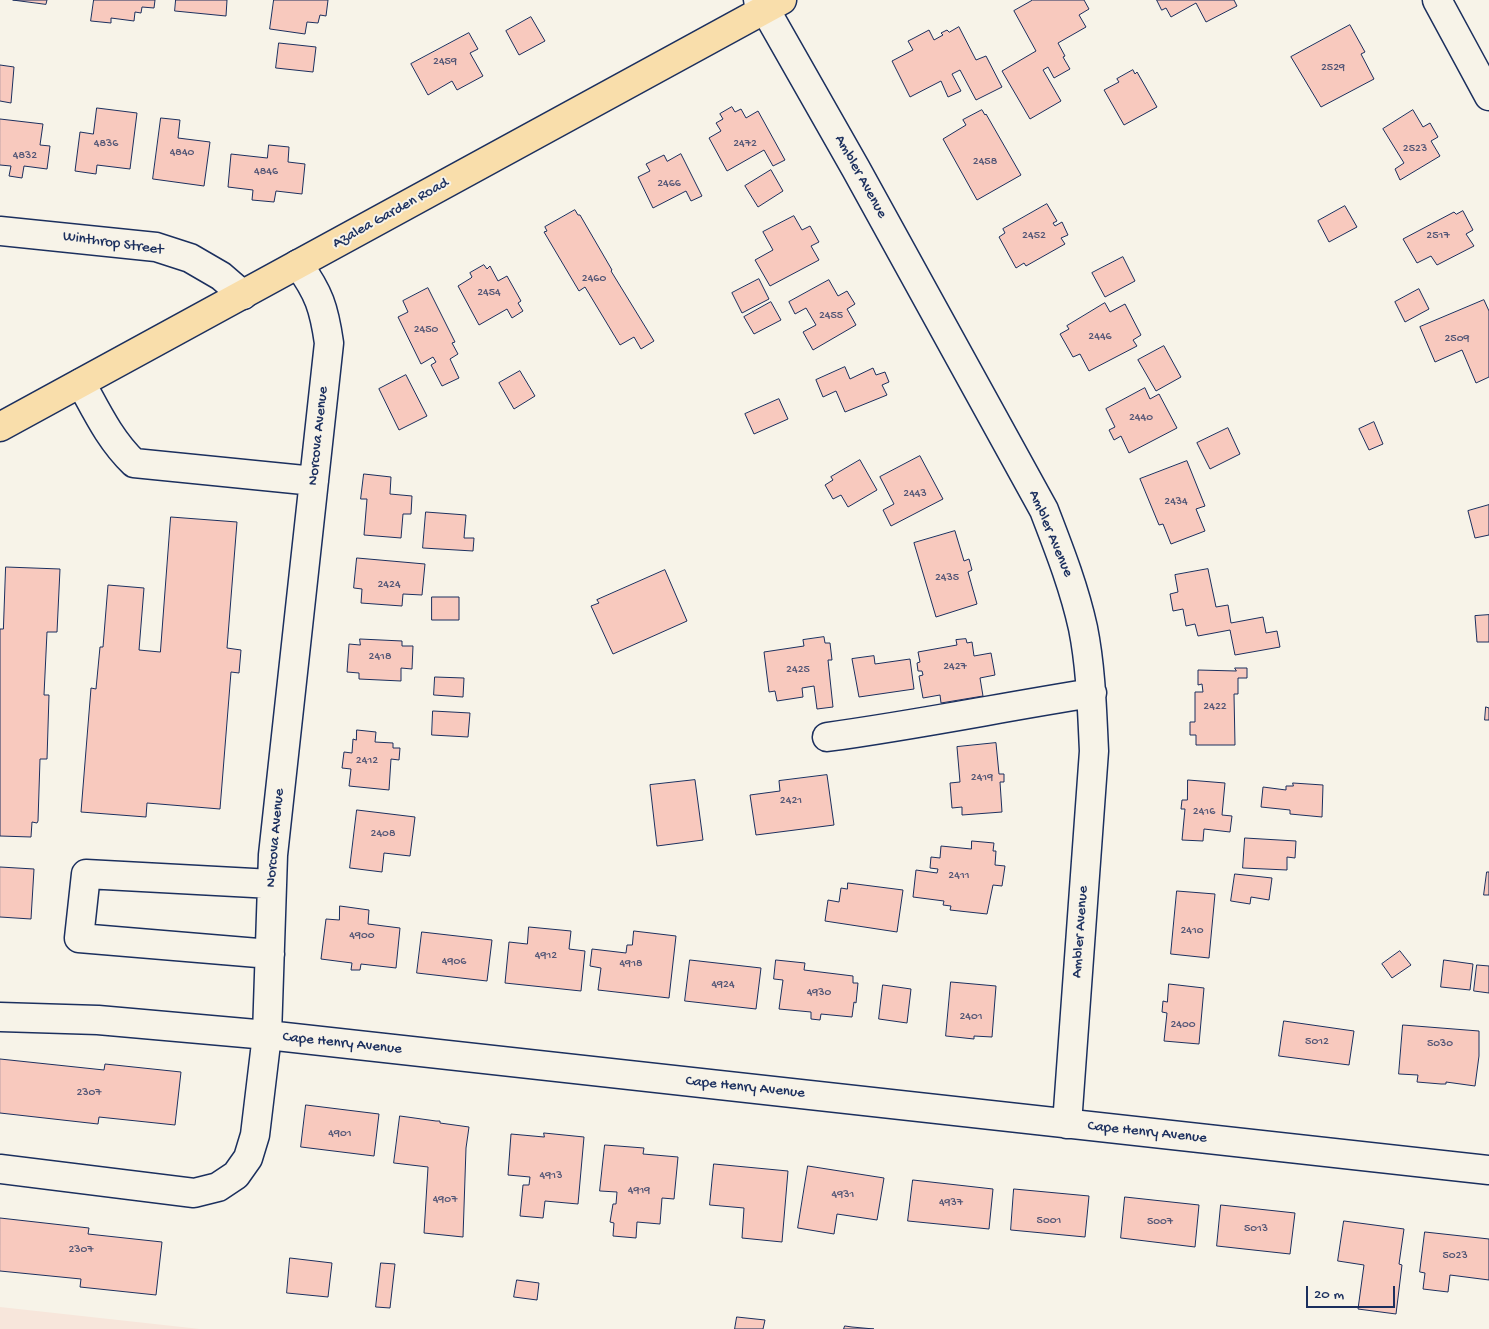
<!DOCTYPE html>
<style>
body{margin:0}
#map{position:relative;width:1489px;height:1329px;overflow:hidden;background:#f7f3e8;font-family:"Gochi Hand",sans-serif}
canvas{display:block}
.scale{position:absolute;left:1306px;top:1286px;width:89px;height:22px;box-sizing:border-box;border:2px solid #1b2f5e;border-top:0;padding-left:6px;font-size:15px;line-height:18px;white-space:nowrap;color:#1b2f5e;-webkit-text-stroke:4px #f7f3e8;paint-order:stroke}
</style>
<div id="map">
<canvas width="1489" height="1329"></canvas>
<div class="scale">20 m</div>
</div>
<script>
const c = document.querySelector('canvas').getContext('2d');
c.lineJoin = 'round';
function fillPath(path, color) {
  c.fillStyle = color;
  c.fill(path, 'evenodd');
}
function strokePath(path, color, width, dash) {
  c.strokeStyle = color;
  c.lineWidth = width;
  c.lineCap = dash ? 'butt' : 'round';
  c.setLineDash(dash || []);
  c.stroke(path);
}
function write(font, color, halo, rows, align = 'center') {
  c.font = font + ' "Gochi Hand",sans-serif';
  c.lineWidth = 4;
  c.setLineDash([]);
  c.textBaseline = 'middle';
  c.strokeStyle = halo;
  c.fillStyle = color;
  for (const [text, x, y, turn = 0] of rows) {
    c.save();
    c.translate(x, y);
    c.rotate((+turn || 0) * Math.PI / 180);
    c.textAlign = isNaN(turn) ? turn : align;
    if (halo) c.strokeText(text, 0, 0);
    c.fillText(text, 0, 0);
    c.restore();
  }
}
fillPath(new Path2D(`
 M0,1307L200,1329H0Z`), '#f7e6db');
const building = new Path2D(`
 M13,0H47L46,4Z
 M94,0H155L154,8L142,7L141,13L135,12L134,21L111,18V23L91,21Z
 M176,0H227L226,16L175,11Z
 M274,0H328L326,16L320,15L318,23L307,22L305,34L270,29Z
 M1033,0H1084L1089,9L1079,15L1086,27L1058,43L1065,56L1063,57L1070,69L1054,78L1048,67L1043,70L1061,101L1030,119L1002,71L1036,51L1014,11Z
 M1157,0H1234L1237,6L1206,22L1196,3L1171,17L1166,8L1162,10Z
 M531,17L545,41L519,55L506,31Z
 M1350,25L1365,52L1361,54L1374,79L1321,107L1291,57Z
 M959,27L976,60L986,56L1002,87L976,100L960,70L952,74L961,91L948,97L941,81L910,97L892,61L913,50L908,41L914,38L929,30L934,40L943,35L941,33L947,30L949,32Z
 M469,33L478,49L470,53L483,76L457,90L452,81L428,95L411,64Z
 M279,43L316,47L313,72L276,68Z
 M0,65L14,67L11,103L0,101Z
 M1133,70L1135,74L1137,72L1157,107L1124,125L1104,90L1119,82L1117,79Z
 M732,107L735,112L741,109L746,118L758,111L785,160L773,166L764,150L727,171L709,138L721,131L716,123L723,119L720,114Z
 M97,108L137,113L130,169L97,165L96,174L75,171L80,132L93,134Z
 M982,110L985,115L986,114L1021,175L977,200L943,139L966,125L963,120Z
 M1413,110L1423,127L1430,123L1438,137L1431,141L1440,156L1400,180L1395,169L1404,163L1383,129Z
 M161,118L180,120L178,138L210,142L204,186L153,179Z
 M0,119L43,124L40,145L50,146L47,169L24,166L22,178L9,176L11,166L0,165Z
 M269,145L289,147L288,162L305,164L302,194L276,191L274,202L252,200L253,190L228,187L231,154L267,158Z
 M681,154L702,196L691,201L686,191L653,208L638,177L650,171L646,164L664,155L667,161Z
 M771,170L783,191L758,207L745,186Z
 M1047,204L1057,221L1053,223L1055,226L1062,222L1068,235L1061,238L1065,244L1026,266L1024,263L1016,268L999,237L1005,233L1003,229Z
 M1345,206L1357,227L1329,242L1318,221Z
 M575,210L578,215H580L612,270L611,271L654,341L641,349L634,337L620,345L585,287L579,291L544,232L547,231L545,227Z
 M1463,211L1473,230L1466,234L1474,246L1437,265L1431,256L1417,263L1403,239L1454,212L1456,214Z
 M794,216L802,230L810,226L819,242L811,246L819,260L770,286L755,260L773,250L763,232Z
 M1123,257L1135,281L1105,297L1092,273Z
 M484,265L487,269L490,266L498,281L507,276L521,301L518,303L523,311L512,318L507,309L479,325L458,286L471,278L472,277L470,273Z
 M759,279L769,299L742,313L732,293Z
 M829,280L838,296L847,291L855,304L847,309L856,325L813,350L803,332L816,325L806,308L795,314L789,302Z
 M428,288L455,342L452,343L458,354L450,359L459,378L442,386L431,365L436,362L433,357L421,364L398,317L408,312L403,301Z
 M1419,289L1429,309L1405,322L1395,302Z
 M1484,300L1489,311V377L1476,383L1462,350L1435,362L1420,327Z
 M771,302L781,320L754,334L744,317Z
 M1105,303L1110,312L1125,304L1141,335L1133,340L1137,346L1089,371L1080,354L1073,357L1060,334L1069,329L1067,326Z
 M1164,346L1181,377L1156,391L1138,360Z
 M845,367L850,379L873,368L876,375L885,372L889,382L882,385L887,395L845,412L836,391L823,397L816,380Z
 M520,371L535,396L514,409L499,383Z
 M406,375L427,416L399,430L379,389Z
 M1145,388L1150,399L1159,394L1177,428L1129,453L1121,436L1114,440L1109,430L1115,427L1106,409Z
 M779,399L788,419L754,434L745,414Z
 M1374,422L1383,444L1369,450L1359,429Z
 M1228,428L1240,454L1210,469L1197,443Z
 M920,456L943,499L891,526L883,510L894,504L880,477Z
 M860,460L877,490L848,507L841,495L833,499L825,485L833,480L831,477Z
 M1187,461L1205,506L1196,509L1205,531L1171,544L1163,524L1159,525L1140,479Z
 M364,474L391,477L390,494L412,496L411,514H403L401,538L364,535L367,499H361Z
 M1489,505V535L1475,538L1468,511Z
 M426,512L466,515L464,538H474L473,551L423,548Z
 M171,517L237,522L227,648L241,650L239,673L231,672L220,809L147,803L146,817L81,812L91,688L96,689L100,647H103L108,585L144,588L139,650L160,652Z
 M955,531L964,561L969,559L972,570L968,572L977,604L936,617L914,543Z
 M357,558L425,564L422,595L403,594L402,606L361,603L362,589L354,588Z
 M6,567L60,569L57,632H47L44,695H49L47,759H40L38,821L37,823L32,822L31,837L0,836V629H3Z
 M1208,569L1216,607L1228,605L1231,623L1263,617L1266,633L1277,631L1280,647L1235,655L1230,630L1198,636L1195,624L1186,626L1183,609L1173,611L1170,594L1178,592L1175,575Z
 M665,570L687,621L613,654L591,606L599,603L597,600Z
 M432,597H459V620H432Z
 M1489,615V642H1477L1475,616Z
 M824,637L825,643H830L832,660H828L833,707L817,709L814,686L802,688L803,697L777,701L775,691L769,692L764,652L804,646L803,640Z
 M360,639L402,641V646H413L412,669L401,668V681L359,679V673L347,672L349,644L360,645Z
 M966,639L967,643L972,642L974,656L991,653L995,675L980,678L983,696L941,703L940,695L923,698L919,676L923,675L922,671H918L917,663L920,662L918,652L957,645L956,640Z
 M874,656L875,664L910,659L914,689L859,697L852,659Z
 M1235,668H1247V678H1238V694H1234L1235,745H1196V735H1190V722H1195V692H1203L1202,684L1198,685V670L1236,671Z
 M435,677L464,678L463,697L434,695Z
 M1486,707L1489,708V720H1485Z
 M433,711L470,713L468,737L432,735Z
 M357,730L376,732L375,742L393,743V748H400L399,760L391,759L389,790L349,786L351,769L342,768L344,752L352,753L353,739L356,740Z
 M996,743L999,774H1004V782H1000L1002,812L962,815V807L952,808L950,783L960,782L957,747Z
 M827,775L834,825L756,835L750,795L780,791L779,781Z
 M695,780L703,840L657,846L650,785Z
 M1188,780L1225,783L1222,815L1232,816L1230,832L1204,829L1203,841L1182,840L1185,809H1181L1182,800H1187Z
 M1293,783L1323,785L1322,817L1290,814V810L1261,807L1263,787L1286,790V786H1293Z
 M357,810L415,817L410,856L384,853L382,872L350,868Z
 M1245,838L1296,841L1295,858L1287,857V870L1243,868Z
 M972,841L994,843L993,851H996L995,865L1005,866L1002,886L993,885L987,914L950,910L951,906L943,905L944,901L913,897L916,870L937,873L938,869L930,868L931,857L940,858L941,846L971,849Z
 M0,867L34,869L31,919L0,917Z
 M1487,872H1489V895H1484Z
 M1235,874L1272,878L1269,900L1251,897L1250,904L1231,901Z
 M848,883L903,890L897,932L825,921L828,900L839,902L841,888L847,889Z
 M1177,891L1215,894L1209,958L1171,954Z
 M340,906L369,910L368,924L400,928L396,968L361,964L360,970H351L352,963L321,959L326,919L339,920Z
 M529,927L571,931L569,949L585,951L581,991L505,983L509,942L527,944Z
 M634,931L676,936L669,998L598,990L601,968L590,966L592,949L626,953L627,945H632Z
 M422,932L492,940L487,981L417,973Z
 M1400,951L1411,965L1392,978L1382,964Z
 M690,960L761,968L756,1009L685,1001Z
 M776,960L805,963L804,970L853,976V983H858L856,1003L854,1002L852,1017L821,1014L820,1020L811,1019V1012L779,1009L783,980L774,979Z
 M1444,960L1473,964L1470,990L1441,987Z
 M1477,965L1489,966V993L1474,991Z
 M951,982L996,986L992,1037L974,1036V1039L946,1036Z
 M1169,984L1204,988L1199,1044L1164,1041L1167,1013L1162,1012L1163,1001L1167,1002Z
 M883,985L911,989L907,1023L879,1019Z
 M1284,1021L1354,1031L1349,1065L1279,1056Z
 M1403,1025L1479,1031V1056L1475,1086L1446,1082V1084H1441L1417,1082L1418,1075L1399,1074Z
 M0,1059L104,1070L105,1064L181,1072L175,1125L99,1117L98,1124L0,1113Z
 M306,1105L379,1114L374,1156L301,1147Z
 M400,1116L436,1121H440V1123L469,1127L466,1148L463,1237L424,1233L428,1167L394,1163Z
 M544,1133L584,1137L578,1204L545,1201L543,1218L520,1216L523,1185H529L530,1177L508,1175L511,1134L544,1137Z
 M605,1145L644,1148L643,1154L678,1157L674,1199L662,1198L660,1224L637,1222L636,1238L613,1236L614,1223L610,1222L613,1204H616L617,1192L600,1191Z
 M714,1164L788,1171L782,1242L742,1238L744,1208L710,1205Z
 M808,1166L884,1178L877,1220L837,1214L834,1234L798,1228Z
 M913,1180L993,1189L989,1229L908,1221Z
 M1014,1189L1089,1196L1085,1237L1011,1230Z
 M1125,1197L1199,1205L1195,1247L1121,1238Z
 M1221,1205L1295,1213L1290,1254L1217,1246Z
 M0,1218L89,1228L88,1234L162,1242L156,1295L80,1287L81,1279L0,1271Z
 M1344,1221L1404,1229L1399,1264L1402,1265L1396,1314L1358,1309L1364,1265L1338,1261Z
 M1425,1232L1489,1239V1280L1450,1275L1448,1292L1423,1289L1425,1273L1420,1272Z
 M290,1258L332,1263L328,1297L287,1293Z
 M381,1263L395,1264L390,1308L376,1307Z
 M517,1280L539,1283L537,1300L514,1297Z
 M737,1317L765,1320L763,1329H735Z
 M845,1326L852,1327L874,1329H844Z`);
fillPath(building, '#f8c9be');
strokePath(building, '#1b2f5e', 1);
const minor = new Path2D(`
 M758,0L765,9L856,169L1044,510C1059,549 1074,587 1083,628C1091,668 1092,710 1094,751L1067,1124
 M1437,0L1489,96
 M0,231L156,247L190,258L221,276L243,295
 M81,383C97,412 110,440 134,463L314,481
 M827,737C916,725 1003,707 1092,693
 M270,954L79,938L86,874L272,884
 M0,1017L98,1020L267,1035L1489,1170
 M0,1169L194,1193L218,1187L236,1175L248,1158L255,1135L267,1035L273,855L329,343C324,308 319,293 298,264`);
const major = new Path2D(`
 M0,427L782,0`);
strokePath(minor, '#1b2f5e', 31);
strokePath(major, '#1b2f5e', 31);
strokePath(minor, '#f7f3e8', 28);
strokePath(major, '#f9deab', 28);
write('12px', '#525676', null, [
 ["2459",445,62],
 ["2529",1333,68],
 ["4836",106,144],
 ["2472",745,144],
 ["2523",1415,149],
 ["4840",182,153],
 ["4832",25,156],
 ["2458",985,162],
 ["4846",266,172],
 ["2466",669,184],
 ["2452",1034,236],
 ["2517",1438,236],
 ["2460",594,279],
 ["2454",489,293],
 ["2455",831,316],
 ["2450",426,330],
 ["2446",1100,337],
 ["2509",1457,339],
 ["2440",1141,418],
 ["2443",915,494],
 ["2434",1176,502],
 ["2435",947,578],
 ["2424",389,585],
 ["2418",380,657],
 ["2427",955,667],
 ["2425",798,670],
 ["2422",1215,707],
 ["2412",367,761],
 ["2419",982,778],
 ["2421",791,801],
 ["2416",1204,812],
 ["2408",383,834],
 ["2411",959,876],
 ["2410",1192,931],
 ["4900",362,936],
 ["4912",546,956],
 ["4906",454,962],
 ["4918",631,964],
 ["4924",723,985],
 ["4930",819,993],
 ["2401",971,1017],
 ["2400",1183,1025],
 ["5012",1317,1042],
 ["5030",1440,1044],
 ["2307",89,1093],
 ["4901",340,1134],
 ["4913",551,1176],
 ["4919",639,1191],
 ["4931",843,1195],
 ["4907",445,1200],
 ["4937",951,1203],
 ["5001",1049,1221],
 ["5007",1160,1222],
 ["5013",1256,1229],
 ["2307",81,1250],
 ["5023",1455,1256]
]);
write('15px', '#1b2f5e', '#f7f3e8', [
 ["Ambler Avenue",860,177,61],
 ["Azalea Garden Road",391,214,-29],
 ["Winthrop Street",113,244,8],
 ["Norcova Avenue",319,436,-84],
 ["Ambler Avenue",1050,534,67],
 ["Norcova Avenue",276,838,-85],
 ["Ambler Avenue",1081,932,-86],
 ["Cape Henry Avenue",342,1044,6],
 ["Cape Henry Avenue",745,1088,6],
 ["Cape Henry Avenue",1147,1133,6]
]);
</script>
